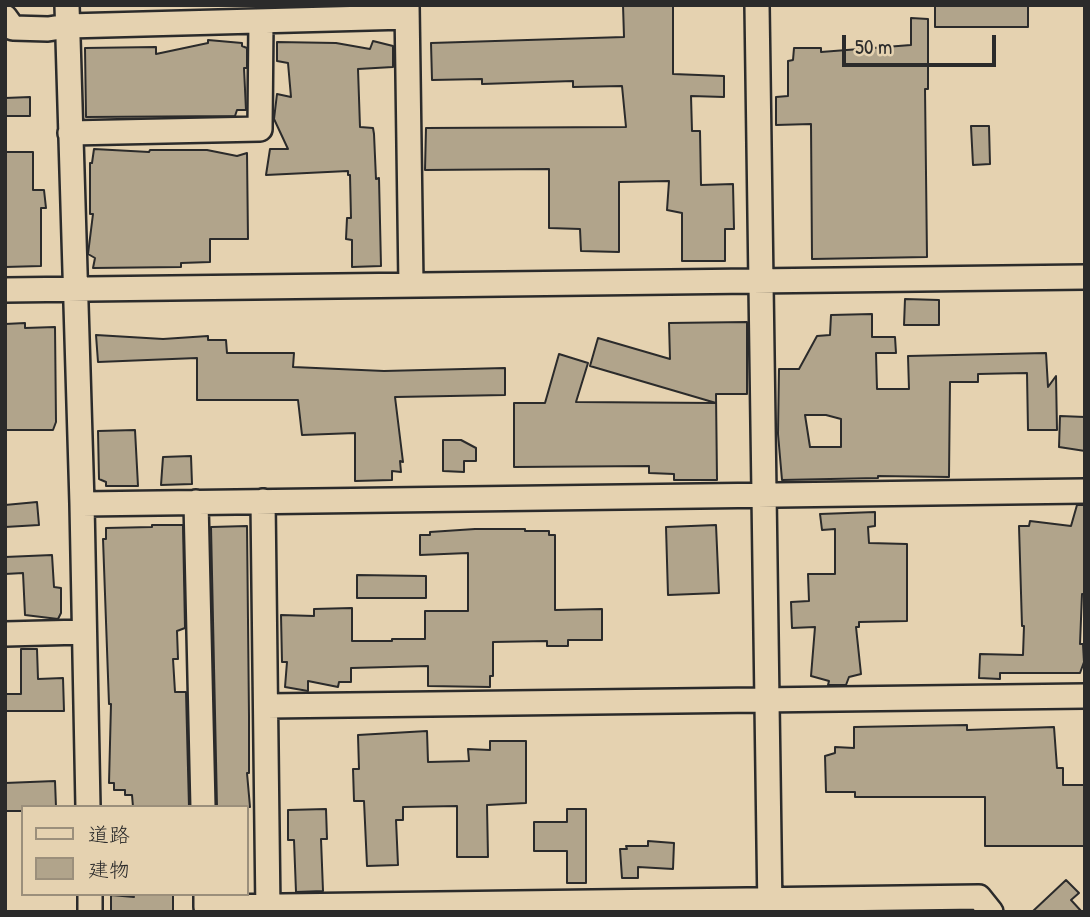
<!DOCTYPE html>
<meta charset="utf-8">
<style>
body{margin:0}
#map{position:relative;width:1090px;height:917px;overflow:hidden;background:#e5d2b0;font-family:"Patrick Hand","Klee One",sans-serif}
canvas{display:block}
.frame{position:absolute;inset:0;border:7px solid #2b2b2b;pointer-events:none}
.legend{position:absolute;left:21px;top:805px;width:228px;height:91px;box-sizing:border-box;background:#e5d2b0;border:2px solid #9b8f7b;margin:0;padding:9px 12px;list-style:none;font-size:21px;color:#2b2b2b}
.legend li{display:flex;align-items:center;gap:14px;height:35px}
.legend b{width:35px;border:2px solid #9b8f7b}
.scale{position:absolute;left:842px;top:35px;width:154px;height:32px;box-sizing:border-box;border:4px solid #2b2b2b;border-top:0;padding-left:9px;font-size:21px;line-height:24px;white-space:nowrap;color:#2b2b2b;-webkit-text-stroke:5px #e5d2b0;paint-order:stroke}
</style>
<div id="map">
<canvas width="1090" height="917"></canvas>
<div class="frame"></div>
<ul class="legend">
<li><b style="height:9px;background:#e5d2b0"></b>道路</li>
<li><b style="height:19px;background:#b1a48b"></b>建物</li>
</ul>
<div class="scale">50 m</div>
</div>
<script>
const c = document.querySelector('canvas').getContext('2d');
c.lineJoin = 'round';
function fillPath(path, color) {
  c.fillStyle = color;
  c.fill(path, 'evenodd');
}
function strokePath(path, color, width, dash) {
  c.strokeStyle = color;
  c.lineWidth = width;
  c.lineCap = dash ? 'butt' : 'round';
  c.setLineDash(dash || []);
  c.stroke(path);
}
const building = new Path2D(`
 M623,5H673V74L724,76V97L691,96L692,131H700L701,185L733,184L734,229H725V261H682V213L667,210L669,181L619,182V252L581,251L580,229L549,228V169L425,170L426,128L626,127L622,86L573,87V81L482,84V79L432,80L431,43L624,37Z
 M935,5H1028V27H935Z
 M911,18L928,19V89H925L927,257L812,259L811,124L776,125V97L788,96V61L793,60L794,48H821V52L911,45Z
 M208,40L242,43V46L247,48V68H244L246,110H237L235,116L86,117L85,48L156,47V54L208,43Z
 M373,41L393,46V67L358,69L360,127L373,128L374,134L376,179L379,178L381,266L352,267V240L346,239L347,218H351L350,175H348V171L266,175L270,149H288L274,119L277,94L291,97L288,63L277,61V42L336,43L370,49Z
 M30,97V116H5V98Z
 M971,126H989L990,164L973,165Z
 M94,149L149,152L150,150H207L237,156L247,153L248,239H210V262L181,263V267L93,268L95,258L88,254L93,214H90V163H92Z
 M5,152H33V190H44L46,208H41V266L5,267Z
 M905,299L939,300V325H904Z
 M872,314V337H895L896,353H876L877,389H909L908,356L1046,353L1048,387L1056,376L1057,430H1028L1027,373L978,374V382H950L949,477L878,476V478L782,480L778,434L779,369H799L817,336L830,335L831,315ZM805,415H826L841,419V447H810Z
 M747,322V394H716L717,480H674V474L649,473V466L514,467V403H545L559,354L588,363L576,402L716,403L590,366L598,338L670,359L669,323Z
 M25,323V328L55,327L56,422L53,430H5V324Z
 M96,335L163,339L208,336V340H226L227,353H294L293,367L384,371L505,368V395L395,397L403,462L400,461L401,472L392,471V480L355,481V433L302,435L298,400H197V358L98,362Z
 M1060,416L1085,417V451L1059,447Z
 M135,430L138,486H106V482L99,479L98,431Z
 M443,440H461L476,448V461H464V472L443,471Z
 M191,456L192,484L161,485L163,457Z
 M37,502L39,525L5,527V505Z
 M1077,505H1085V594H1082L1080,644H1083L1084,662L1080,673H1000V679L979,678L980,654L1023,655L1024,626H1022L1019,526H1029L1030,521L1071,526Z
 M875,512V526L868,527L869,543L907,544V621L859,622V627H856L861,674L849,677L846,685H828L829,681L811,676L815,627L792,628L791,602L809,601L808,574H835V529L822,530L820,514Z
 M152,525H183L185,628L177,631L178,659H173L175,692H186L189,807H133L132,795H125V790H114V783H109L111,704H109L103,539H106V528L152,527Z
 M716,525L719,593L668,595L666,527Z
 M247,526L249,716V773H247L250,807H217L211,527Z
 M475,529H525V531H549V535H555V610L602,609V640H568V646H547V641L493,642V676H490V687L428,686V666L351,668V682H339L338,687L308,681V691L285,687L287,662H282L281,615L314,616V609L352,608V641H392V639H425V611H468V553L420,555V535H430V532Z
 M52,555L54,587L61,588V613L58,619L25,615L23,573L5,574V557Z
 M357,575L426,576V598H357Z
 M21,649H37L38,679L63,678L64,711H5V694H21Z
 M967,725V730L1054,727L1057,768H1063V785H1085V846H985V797H855V792H826L825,756L835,753V747L854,748V727Z
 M427,731L428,762L469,761L468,749L490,750V741H526V803L487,805L488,857H457V806L403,807V820H396L398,865L367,866L364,801H354L353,769H359L358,735Z
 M55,781L56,807H23V811H5V783Z
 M326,809L327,839H321L323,891L296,892L294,840H288V810Z
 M567,809H586V883H567V851H534V822H567Z
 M648,841L674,843L673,869L638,867V878H622L620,849H627L626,846H648Z
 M1066,880L1079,893L1071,900L1082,912H1032Z
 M133,894H173V912H111V895L134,897Z`);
fillPath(building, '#b1a48b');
strokePath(building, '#2b2b2b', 2);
const minor = new Path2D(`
 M67,5L82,504L88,807
 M407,5L411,285
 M757,5L770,912
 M5,17L13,28L48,29L68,26L407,17
 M70,133L260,129L261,21
 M5,290L1085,277
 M263,501L268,912
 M196,502L203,807
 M82,504L1085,491
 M5,634L84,632
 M267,706L1085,696
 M90,894V912
 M206,894V907L979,897L991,912`);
strokePath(minor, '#2b2b2b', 28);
strokePath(minor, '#e5d2b0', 23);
</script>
